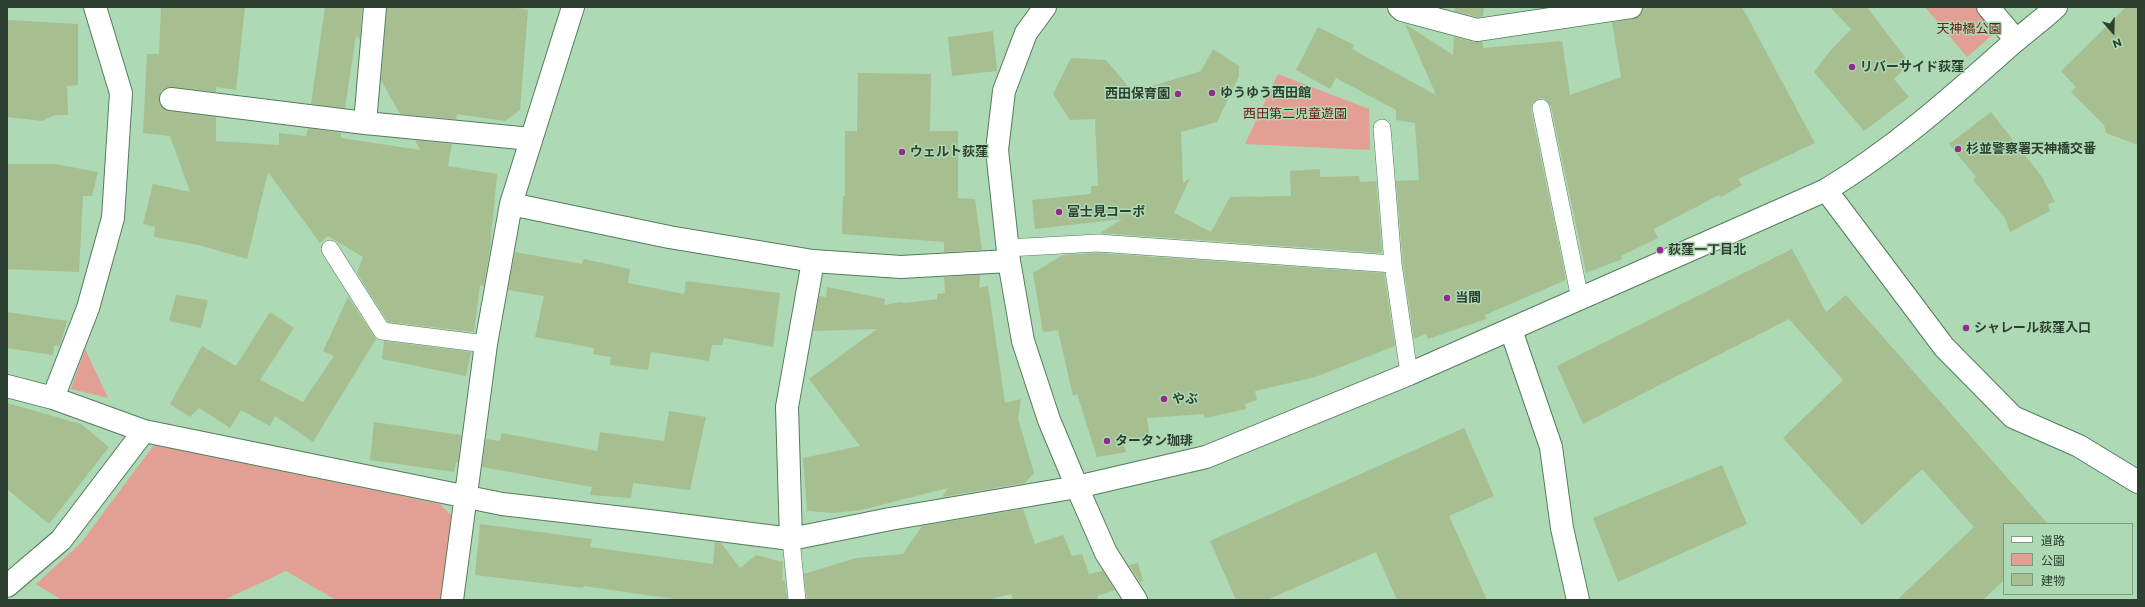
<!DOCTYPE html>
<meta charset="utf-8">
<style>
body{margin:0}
#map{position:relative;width:2145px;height:607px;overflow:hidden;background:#add9b4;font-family:Montserrat,"Noto Sans JP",sans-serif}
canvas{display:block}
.frame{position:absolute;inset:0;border:8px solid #2e4031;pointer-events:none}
.legend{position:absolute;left:2003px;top:523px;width:130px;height:72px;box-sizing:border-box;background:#add9b4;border:1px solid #7a9c80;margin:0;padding:5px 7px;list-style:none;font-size:12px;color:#2e4031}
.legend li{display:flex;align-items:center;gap:8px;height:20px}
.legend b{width:20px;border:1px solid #7a9c80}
.north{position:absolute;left:2093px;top:12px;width:40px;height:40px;-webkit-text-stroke:3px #add9b4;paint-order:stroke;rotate:160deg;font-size:11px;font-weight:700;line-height:16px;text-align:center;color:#2e4031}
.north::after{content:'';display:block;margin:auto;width:14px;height:18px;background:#2e4031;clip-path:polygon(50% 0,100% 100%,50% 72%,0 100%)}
</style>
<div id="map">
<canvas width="2145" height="607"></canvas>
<div class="frame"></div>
<ul class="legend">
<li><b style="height:5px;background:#fff"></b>道路</li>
<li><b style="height:11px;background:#e49f94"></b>公園</li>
<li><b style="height:11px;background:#a7be90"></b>建物</li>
</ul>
<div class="north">N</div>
</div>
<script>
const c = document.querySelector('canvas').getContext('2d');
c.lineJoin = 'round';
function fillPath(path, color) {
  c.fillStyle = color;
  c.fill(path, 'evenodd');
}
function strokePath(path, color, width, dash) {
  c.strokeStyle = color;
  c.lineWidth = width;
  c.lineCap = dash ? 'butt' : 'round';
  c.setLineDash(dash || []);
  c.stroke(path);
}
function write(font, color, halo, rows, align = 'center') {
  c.font = font + ' Montserrat,"Noto Sans JP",sans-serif';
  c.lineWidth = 3;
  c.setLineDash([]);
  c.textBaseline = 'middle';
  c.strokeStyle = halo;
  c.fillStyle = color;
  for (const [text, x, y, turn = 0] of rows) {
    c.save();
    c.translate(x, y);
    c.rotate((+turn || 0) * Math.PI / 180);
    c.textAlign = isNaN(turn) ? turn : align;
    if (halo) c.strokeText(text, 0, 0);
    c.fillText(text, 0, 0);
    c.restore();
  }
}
fillPath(new Path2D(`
 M1925,7H1976L1996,32L1967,57Z
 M1278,74L1369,109L1370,150L1245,144Z
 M85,349L108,398L71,389Z
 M154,445L440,504L454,518L440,600H336L286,571L224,600H62L36,584L81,543Z`), '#e49f94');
fillPath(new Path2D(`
 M161,7H245L236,90L216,87V92L172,87L161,91L159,97L160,104L169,111L216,117V141L279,145V133L306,136L308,128L341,133V138L420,150L415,140L452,144L448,166L497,174L490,248L484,286L480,285L474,332L388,322L357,273L363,257L328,236L320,243L268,172L247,259L199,245L154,237L155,227L143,224L153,184L190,192L170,136L143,133L147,54H159Z
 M325,7H362L360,41L356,35L345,108L311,104Z
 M387,7H511L528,10L520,110L505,121L457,114L456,119L400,114L381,80Z
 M1455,7H1484L1483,16L1478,17L1454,11Z
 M1643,7H1742L1815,143L1738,179L1742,185L1721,197L1719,195L1654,229L1658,238L1621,256L1622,259L1586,273L1551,106L1545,99L1539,98L1532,104L1531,110L1566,280L1485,315L1486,319L1428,339L1426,334L1414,339L1403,263L1396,181L1419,180L1415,123L1396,120V110L1336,78L1330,89L1296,70L1318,27L1354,45L1352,49L1436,95L1405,24L1453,55L1454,37L1474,42H1483V48L1562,41L1570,95L1621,77L1612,22L1638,17Z
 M1830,7H1867L1910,64L1894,79L1909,97L1864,131L1814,72L1829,52L1851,29Z
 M2126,7H2138V145L2106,133L2104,125L2071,92L2076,87L2061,71Z
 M7,20L78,24V85L67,86L68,115H55L42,121L7,117Z
 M993,31L997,71L952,76L948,37Z
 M1213,49L1239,66V76L1217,122L1181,132L1183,183L1190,178L1174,213L1211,232L1230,197L1291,196L1290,171L1320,169V177L1359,176L1360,182L1376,181L1382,253L1100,233L1122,219L1035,229L1032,200L1091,194V186H1098L1095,119L1070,120L1053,94L1071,58L1106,60L1133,92L1201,71Z
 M858,73L931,74L930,131H958V198L975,199L982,250L944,252V242L842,234L843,196H845V131H857Z
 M1991,112L2042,177L2055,202L2048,204L2050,211L2010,232L2005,218L1973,180L1976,177L1949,144Z
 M7,164H55L98,172L92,196H83L79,272L7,269Z
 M1792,249L1826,312L1846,295L2048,524H2004V580L1983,600H1897L1974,527L1922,469L1862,525L1783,438L1843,380L1789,319L1583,424L1557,366Z
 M515,252L582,264L584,259L630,269L628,283L684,294L686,281L780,293L773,347L724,338L722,345H712L709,361L651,352L648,370L610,365L611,357L593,354L594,348L535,337L544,296L508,290Z
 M1098,253L1384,273L1395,346L1315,377L1255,391L1257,400L1245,404L1246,409L1205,418L1204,414L1147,418L1150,438L1122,440L1126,452L1097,457L1077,394L1073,396L1058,330L1043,332L1033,273L1063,255Z
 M980,275L979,288L988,286L1005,403L1021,399L1018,419L1034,473L1025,483L942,497L948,488L861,510L833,513L807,511L803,458L860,446L809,379L877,329L813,331L819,296L826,297L827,287L885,299L884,305L901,302L906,303L937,299V294L945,293L944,277Z
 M176,295L208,300L201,328L169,321Z
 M348,297L376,339L313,442L275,416L270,426L241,410L230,428L199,408L190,417L170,404L202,346L236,366L270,312L294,328L260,380L303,402L334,356L323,351Z
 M7,312L67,321L60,346L54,345L53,355L7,348Z
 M384,341L471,352L466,376L382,359Z
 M7,403L81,424L109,447L49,524L7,489Z
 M669,411L706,417L690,490L633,483L631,498L590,495L592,487L482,467L486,439L500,441L502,433L597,451L600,432L664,441Z
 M374,422L461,435L458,462H456L454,472L370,460Z
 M1464,428L1494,496L1449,516L1487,600H1397L1376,552L1267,600H1236L1210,541Z
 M1722,465L1747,524L1618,582L1593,518Z
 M1023,509L1035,544L1063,535L1072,556L1082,554L1089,574L1103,571L1115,590L1097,596L1098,600H1013L1011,594L986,600H807L804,574L856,558L903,554L922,526Z
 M480,524L592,539L590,547L713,564L715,542L721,543L740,568L756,555L783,562L782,581L785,580L787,600H681L584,586L583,588L475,575Z
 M1138,563L1143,581L1140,582L1129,565Z`), '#a7be90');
const lane = new Path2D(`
 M1541,108L1580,299
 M1382,128L1393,264L1409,374
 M1007,248L1098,243L1393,264
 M330,249L382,331L486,344
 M791,539L797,600`);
const street = new Path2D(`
 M375,7L365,123L531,139
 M1399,7L1402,10L1477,30L1631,7
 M1988,7L2016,40
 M171,99L365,123
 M1826,190L1944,347L2013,417L2079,446L2138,482
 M511,204L669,237L813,261L787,407L791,539
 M813,261L901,267L1009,261
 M1511,330L1551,447L1562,528L1578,600
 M7,386L53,398L144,431L502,504L649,521L791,539L890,519L1077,487L1049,420L1023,341L1009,261L997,150L1004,91L1026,33L1045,7
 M53,398L88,308L113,218L121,93L95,7
 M7,586L61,540L144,431
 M452,600L486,344L511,204L573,7`);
const secondary = new Path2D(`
 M1136,600L1106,553L1077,487L1206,457L1409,374L1826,190C1892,150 1950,99 2007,48C2023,34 2041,21 2056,7`);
strokePath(lane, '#547c5c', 18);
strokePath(street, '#547c5c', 24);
strokePath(secondary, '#547c5c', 24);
strokePath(lane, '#fff', 17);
strokePath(street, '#fff', 22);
strokePath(secondary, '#fff', 22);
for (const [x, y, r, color] of [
 [1852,67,4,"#932b8f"],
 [1212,93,4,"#932b8f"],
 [1178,94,4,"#932b8f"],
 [1958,149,4,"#932b8f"],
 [902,152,4,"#932b8f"],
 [1059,212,4,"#932b8f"],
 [1660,250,4,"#932b8f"],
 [1447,298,4,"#932b8f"],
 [1966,328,4,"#932b8f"],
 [1164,399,4,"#932b8f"],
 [1107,441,4,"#932b8f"]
]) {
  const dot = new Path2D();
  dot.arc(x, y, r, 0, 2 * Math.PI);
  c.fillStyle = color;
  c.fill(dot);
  strokePath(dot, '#add9b4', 1.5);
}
write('13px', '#702017', '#add9b4', [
 ["天神橋公園",1969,29],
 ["西田第二児童遊園",1295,114]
]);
write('bold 13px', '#2e4031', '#add9b4', [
 ["リバーサイド荻窪",1860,67],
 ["ゆうゆう西田館",1220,93],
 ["西田保育園",1170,94,"right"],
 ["杉並警察署天神橋交番",1966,149],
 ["ウェルト荻窪",910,152],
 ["富士見コーポ",1067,212],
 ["荻窪一丁目北",1668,250],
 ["当間",1455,298],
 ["シャレール荻窪入口",1974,328],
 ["やぶ",1172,399],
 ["タータン珈琲",1115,441]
], 'left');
</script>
